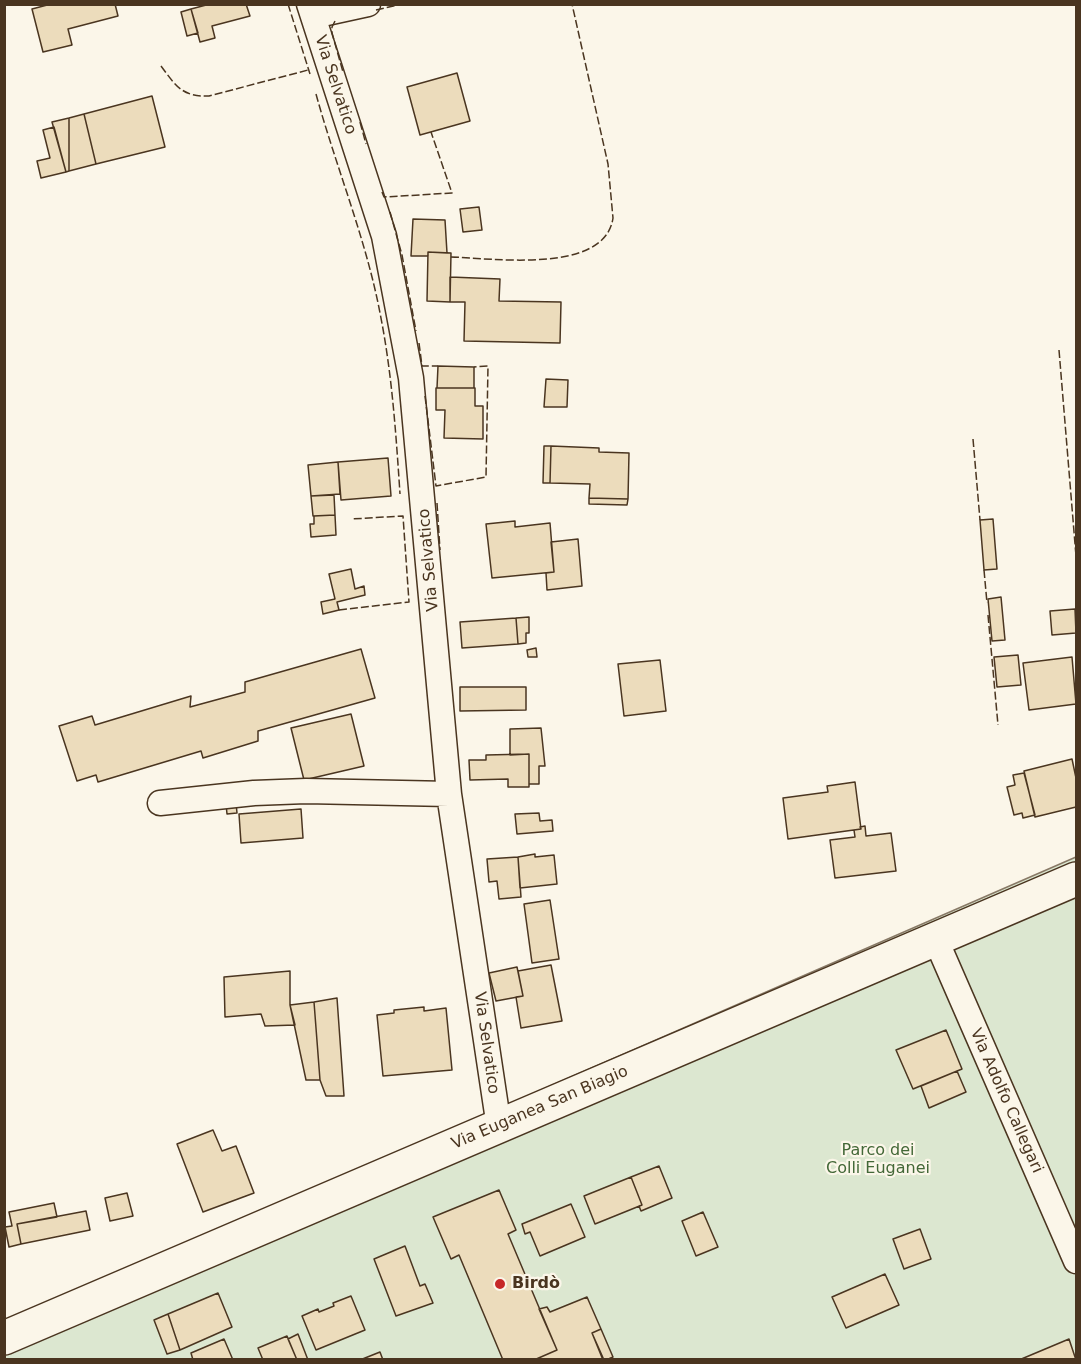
<!DOCTYPE html>
<meta charset="utf-8">
<style>
body{margin:0}
#map{position:relative;width:1081px;height:1364px;overflow:hidden;background:#fbf6e9;font-family:"DejaVu Sans",sans-serif}
canvas{display:block}
.frame{position:absolute;inset:0;border:6px solid #4a3520;pointer-events:none}
</style>
<div id="map">
<canvas width="1081" height="1364"></canvas>
<div class="frame"></div>
</div>
<script>
const c = document.querySelector('canvas').getContext('2d');
c.lineJoin = 'round';
function fillPath(path, color) {
  c.fillStyle = color;
  c.fill(path, 'evenodd');
}
function strokePath(path, color, width, dash) {
  c.strokeStyle = color;
  c.lineWidth = width;
  c.lineCap = dash ? 'butt' : 'round';
  c.setLineDash(dash || []);
  c.stroke(path);
}
function write(font, color, halo, rows, align = 'center') {
  c.font = font + ' "DejaVu Sans",sans-serif';
  c.lineWidth = 4.5;
  c.setLineDash([]);
  c.textBaseline = 'middle';
  c.strokeStyle = halo;
  c.fillStyle = color;
  for (const [text, x, y, turn = 0] of rows) {
    c.save();
    c.translate(x, y);
    c.rotate((+turn || 0) * Math.PI / 180);
    c.textAlign = isNaN(turn) ? turn : align;
    if (halo) c.strokeText(text, 0, 0);
    c.fillText(text, 0, 0);
    c.restore();
  }
}
const green = new Path2D(`
 M1076,857V1359L5,1360L4,1324Z`);
fillPath(green, '#dce7d0');
strokePath(green, '#887966', 1.5);
const building = new Path2D(`
 M51,4H115L118,16L68,29L72,45L43,52L32,9Z
 M210,4H246L250,16L212,26L215,38L200,42L191,9Z
 M191,9L198,33L187,36L181,12Z
 M457,73L470,121L420,135L407,87Z
 M152,96L165,147L96,164L84,114Z
 M84,114L96,164L69,171V118Z
 M69,118V171L66,172L52,122Z
 M54,127L66,172L41,178L37,161L50,158L43,130Z
 M479,207L482,230L463,232L460,209Z
 M413,219L445,220L447,253L428,252V256H411Z
 M428,252L451,253L450,302L427,301Z
 M450,277L500,279L499,301L561,302L560,343L464,341L465,302H450Z
 M438,366L474,367V388H437Z
 M546,379L568,380L567,407H544Z
 M436,388H475V406H483V439L444,438L445,410H436Z
 M544,446H551L550,483H543Z
 M551,446L599,448V452L629,453L628,499L589,498L590,484L550,483Z
 M388,458L391,496L341,500L338,462Z
 M338,462L340,494L311,496L308,465Z
 M334,495L335,515L313,516L311,496Z
 M589,498L628,499L627,505L589,504Z
 M335,515L336,535L311,537L310,524H314V516Z
 M993,519L997,569L984,570L980,520Z
 M515,521V527L550,523L554,572L492,578L486,524Z
 M578,539L582,586L547,590L546,573L554,572L551,542Z
 M351,569L355,589L364,586L365,595L337,602L339,610L323,614L321,602L335,599L329,574Z
 M1001,597L1005,640L992,641L988,599Z
 M1075,609L1076,633L1052,635L1050,611Z
 M529,617V633H526V643L518,644L516,618Z
 M516,618L518,644L462,648L460,622Z
 M536,648L537,657H528L527,650Z
 M361,649L375,698L258,731V741L203,758L201,751L98,782L96,775L77,781L59,726L92,716L95,725L191,696L190,707L245,692V682Z
 M1018,655L1021,685L997,687L994,657Z
 M1072,657L1076,704L1029,710L1023,663Z
 M660,660L666,711L624,716L618,664Z
 M460,687H526V710L460,711Z
 M351,714L364,766L304,780L291,728Z
 M541,728L545,766H539V784H529V754L510,755V729Z
 M529,754V787H508V779L470,780L469,760H486V755Z
 M1072,759L1076,778V807L1035,817L1024,771Z
 M1024,773L1035,815L1023,818L1022,813L1014,815L1007,787L1015,785L1013,775Z
 M855,782L861,829L788,839L783,798L828,792L827,786Z
 M236,803L237,813L227,814L226,804Z
 M301,809L303,838L241,843L239,814Z
 M539,813L540,821L552,820L553,831L517,834L515,814Z
 M865,826L866,836L891,833L896,871L835,878L830,840L855,837L854,830L861,829L860,827Z
 M535,854V857L554,855L557,884L520,888L518,857Z
 M518,857L521,897L499,899L497,881L489,882L487,859Z
 M550,900L559,959L532,963L524,904Z
 M551,965L562,1021L521,1028L516,997L523,996L518,971Z
 M517,967L523,996L496,1001L489,973Z
 M290,971V1005L295,1025L265,1026L261,1014L225,1017L224,977Z
 M337,998L344,1096H326L320,1080L314,1002Z
 M314,1002L320,1080H306L290,1005Z
 M424,1007V1011L446,1008L452,1070L383,1076L377,1015L394,1013V1010Z
 M946,1030L962,1069L913,1089L896,1050Z
 M957,1071L966,1092L929,1108L921,1086Z
 M213,1130L222,1151L236,1146L254,1193L203,1212L177,1144Z
 M659,1166L672,1198L641,1211L639,1206L642,1205L631,1177Z
 M631,1177L642,1205L595,1224L584,1196Z
 M499,1190L516,1230L508,1234L557,1350L534,1360H503L459,1255L451,1259L433,1217Z
 M127,1193L133,1216L110,1221L105,1198Z
 M54,1203L57,1217L17,1224L21,1244L9,1247L5,1227L12,1226L9,1212Z
 M571,1204L585,1237L540,1256L530,1232L525,1234L522,1224Z
 M86,1211L90,1230L21,1244L17,1224Z
 M703,1212L718,1247L696,1256L682,1221Z
 M920,1229L931,1259L904,1269L893,1239Z
 M405,1246L420,1286L425,1284L433,1303L396,1316L374,1259Z
 M885,1274L899,1305L846,1328L832,1297Z
 M218,1293L232,1327L180,1350L168,1314Z
 M351,1296L365,1330L316,1350L302,1316L318,1309L319,1312L334,1306L333,1303Z
 M587,1297L601,1329L592,1333L603,1360H534L557,1350L539,1309L547,1307L550,1312Z
 M168,1314L180,1350L167,1354L154,1320Z
 M601,1329L613,1357L606,1360H604L592,1333Z
 M298,1334L308,1360H297L288,1339Z
 M287,1336L297,1360H263L258,1348Z
 M224,1339L233,1360H193L191,1353Z
 M1069,1339L1076,1360H1019Z
 M380,1352L383,1360H360Z`);
fillPath(building, '#ecdcbc');
strokePath(building, '#4a3520', 1.5);
const minor = new Path2D(`
 M309,4L384,236L411,378L449,794L499,1127
 M313,16L368,4
 M160,803L254,793L306,791L449,794
 M936,940L1076,1261`);
const secondary = new Path2D(`
 M4,1338L1076,879`);
strokePath(minor, '#4a3520', 27);
strokePath(secondary, '#4a3520', 36);
strokePath(minor, '#fbf6e9', 24);
strokePath(secondary, '#fbf6e9', 33);
strokePath(new Path2D(`
 M288,4L310,74
 M376,10L402,4
 M335,21L332,27V33L343,72
 M161,66C176,86 182,97 209,96L308,70
 M316,94C336,167 366,239 380,313C392,373 396,434 400,494
 M360,122L366,144
 M382,192L384,197L452,193L431,132
 M390,212L402,255L416,331
 M451,257C491,258 605,275 613,218L608,164L572,4
 M419,343L422,366H438
 M1059,350L1076,556
 M425,396L436,486L486,477L488,366L474,367
 M973,439L980,520
 M437,503L440,550
 M984,570L987,603
 M339,610L409,602L403,516L351,519
 M988,615L998,725`), '#4a3520', 1.5, [8, 3]);
for (const [x, y, r, color] of [
 [500,1284,6,"#c62828"]
]) {
  const dot = new Path2D();
  dot.arc(x, y, r, 0, 2 * Math.PI);
  c.fillStyle = color;
  c.fill(dot);
  strokePath(dot, '#fbf6e9', 2);
}
write('16px', '#4a3520', '#fbf6e9', [
 ["Via Selvatico",335,85,72],
 ["Via Selvatico",429,560,-95],
 ["Via Selvatico",486,1043,82],
 ["Via Adolfo Callegari",1006,1101,66],
 ["Via Euganea San Biagio",540,1108,-23]
]);
write('16px', '#436837', '#fbf6e9', [
 ["Parco dei",878,1151],
 ["Colli Euganei",878,1169]
]);
write('bold 16px', '#4a3520', '#fbf6e9', [
 ["Birdò",512,1284]
], 'left');
</script>
